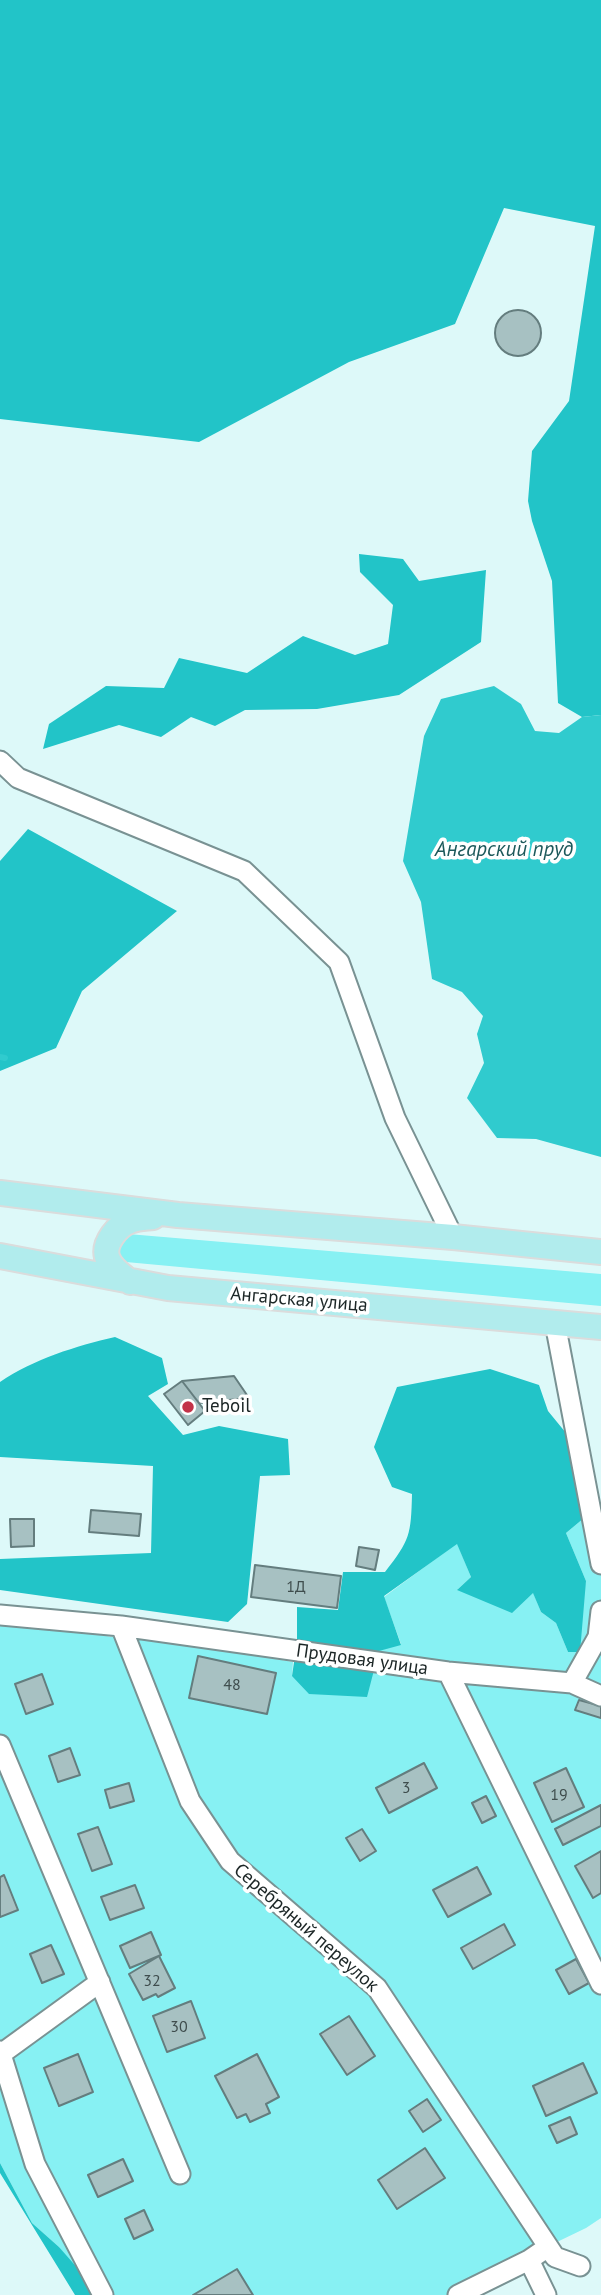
<!DOCTYPE html>
<meta charset="utf-8">
<style>
body{margin:0}
canvas{display:block;background:#ddf9f9}
</style>
<canvas width="601" height="2295"></canvas>
<script>
const c = document.querySelector('canvas').getContext('2d');
c.lineJoin = 'round';
function fillPath(path, color) {
  c.fillStyle = color;
  c.fill(path, 'evenodd');
}
function strokePath(path, color, width, dash) {
  c.strokeStyle = color;
  c.lineWidth = width;
  c.lineCap = dash ? 'butt' : 'round';
  c.setLineDash(dash || []);
  c.stroke(path);
}
function write(font, color, halo, rows, align = 'center') {
  c.font = font + ' "PT Sans",sans-serif';
  c.lineWidth = 7;
  c.setLineDash([]);
  c.textBaseline = 'middle';
  c.strokeStyle = halo;
  c.fillStyle = color;
  for (const [text, x, y, turn = 0] of rows) {
    c.save();
    c.translate(x, y);
    c.rotate((+turn || 0) * Math.PI / 180);
    c.textAlign = isNaN(turn) ? turn : align;
    if (halo) c.strokeText(text, 0, 0);
    c.fillText(text, 0, 0);
    c.restore();
  }
}
fillPath(new Path2D(`
 M128,1234L601,1274V1306L126,1262L119,1259L118,1238Z
 M584,1518L601,1520V2218L586,2228L447,2295H93L59,2247L32,2223L0,2163V1617L112,1637L155,1638L293,1662L292,1676L401,1644L384,1597L457,1543L471,1577L458,1589L533,1592L541,1612L556,1623L568,1652L586,1581L566,1533Z`), '#87f1f3');
fillPath(new Path2D(`
 M0,0H601V715L582,717L558,703L552,581L532,521L528,501L532,451L569,401L595,226L504,208L455,324L349,362L199,442L0,419Z
 M359,554L403,559L419,581L486,570L481,642L399,695L317,709L245,710L215,726L191,717L161,737L119,725L43,749L49,724L106,686L164,688L179,658L247,673L303,636L355,655L388,644L393,605L360,572Z
 M28,829L177,911L82,991L56,1048L0,1071V861Z
 M115,1337L162,1358L168,1384L148,1396L183,1435L219,1426L288,1439L290,1475L260,1476L247,1604L228,1622L0,1590V1559L151,1553L153,1466L0,1457V1382C34,1359 76,1346 115,1337Z
 M490,1369L539,1385L548,1411L566,1433L584,1518L566,1533L586,1581L580,1652H568L556,1623L541,1612L533,1593L512,1613L457,1590L471,1577L457,1544L384,1596L401,1645L379,1651L367,1697L309,1694L292,1676L297,1642V1607L338,1610L343,1572H385C410,1540 411,1535 412,1494L392,1487L374,1447L397,1387Z
 M0,2163L32,2223L59,2247L87,2279L93,2295H75L0,2173Z`), '#22c4c8');
fillPath(new Path2D(`
 M494,686L521,704L535,731L559,733L582,717L601,715V1157L536,1139L497,1138L467,1098L484,1063L477,1034L483,1016L462,992L432,979L421,902L403,861L424,736L441,699Z`), '#30cbce');
strokePath(new Path2D(`
 M0,1057L5,1058`), '#30cbce', 6);
const building = new Path2D(`
 M495 333a23 23 0 1 1 46 0a23 23 0 1 1-46 0Z
 M234,1376L249,1398L199,1403L182,1381Z
 M182,1381L205,1411L188,1425L164,1394Z
 M91,1510L141,1514L139,1536L89,1532Z
 M10,1519H34V1546L11,1547Z
 M359,1547L379,1550L375,1570L356,1566Z
 M255,1565L341,1576L337,1608L251,1597Z
 M198,1656L276,1673L267,1714L189,1698Z
 M42,1674L53,1704L26,1714L15,1684Z
 M579,1700L601,1706V1718L575,1710Z
 M70,1748L80,1775L58,1782L49,1756Z
 M424,1763L437,1788L389,1813L376,1788Z
 M566,1768L584,1807L552,1822L534,1783Z
 M129,1783L134,1801L110,1808L105,1790Z
 M486,1796L496,1816L482,1823L472,1803Z
 M601,1805V1826L563,1845L555,1829Z
 M98,1827L112,1864L92,1871L78,1834Z
 M362,1829L376,1851L360,1861L346,1838Z
 M601,1851V1893L593,1898L575,1866Z
 M477,1867L491,1894L448,1917L433,1890Z
 M4,1875L18,1910L0,1917V1877Z
 M135,1885L144,1908L110,1920L101,1897Z
 M504,1924L515,1945L473,1969L461,1948Z
 M151,1932L161,1955L130,1968L120,1946Z
 M51,1945L64,1974L42,1983L30,1954Z
 M159,1956L175,1988L158,1997L156,1994L143,2000L129,1974Z
 M576,1959L589,1983L569,1994L556,1970Z
 M191,2001L205,2038L167,2052L153,2016Z
 M349,2016L375,2056L347,2075L320,2034Z
 M78,2054L93,2092L59,2106L44,2068Z
 M257,2054L279,2097L266,2104L270,2113L250,2122L246,2114L237,2118L215,2076Z
 M583,2063L597,2093L546,2116L533,2086Z
 M427,2099L441,2120L423,2132L409,2111Z
 M570,2117L577,2134L557,2143L549,2126Z
 M425,2148L445,2178L397,2209L378,2180Z
 M123,2159L133,2181L98,2197L88,2175Z
 M144,2210L153,2230L134,2239L125,2219Z
 M237,2269L253,2295H193Z`);
fillPath(building, '#a7c1c2');
strokePath(building, '#647d7e', 2);
const minor = new Path2D(`
 M0,761L18,778L244,871L339,962L395,1118L453,1237
 M555,1323L601,1564
 M0,1615L121,1626L448,1672L572,1683L601,1696
 M121,1626L190,1801L230,1861L377,1988L555,2257L580,2266
 M448,1672L601,1984
 M572,1683L598,1637L601,1611
 M0,1745L180,2174
 M0,2051L35,2164L103,2295
 M1,2054L100,1982
 M529,2260L546,2295
 M458,2295L529,2260L548,2247`);
const major = new Path2D(`
 M0,1193L178,1215L453,1237L601,1252
 M0,1256L168,1288L601,1327
 M130,1282C121,1275 110,1268 107,1257C103,1243 118,1225 130,1221C137,1218 145,1218 153,1217`);
strokePath(minor, '#799293', 23);
strokePath(major, '#dbdcdc', 28);
strokePath(minor, '#fff', 19);
strokePath(major, '#b1eced', 24);
for (const [x, y, r, color] of [
 [188,1407,7,"#c33248"]
]) {
  const dot = new Path2D();
  dot.arc(x, y, r, 0, 2 * Math.PI);
  c.fillStyle = color;
  c.fill(dot);
  strokePath(dot, '#fff', 2.5);
}
write('16px', '#3f4d4d', null, [
 ["1Д",296,1587],
 ["48",232,1685],
 ["3",406,1788],
 ["19",559,1795],
 ["32",152,1981],
 ["30",179,2027]
]);
write('19px', '#1c2626', '#fff', [
 ["Ангарская улица",299,1300,5],
 ["Прудовая улица",362,1660,8],
 ["Серебряный переулок",306,1928,41]
]);
write('19px', '#1c2626', '#fff', [
 ["Teboil",202,1407]
], 'left');
write('italic 21px', '#1d595b', '#fff', [
 ["Ангарский пруд",504,850]
]);
</script>
